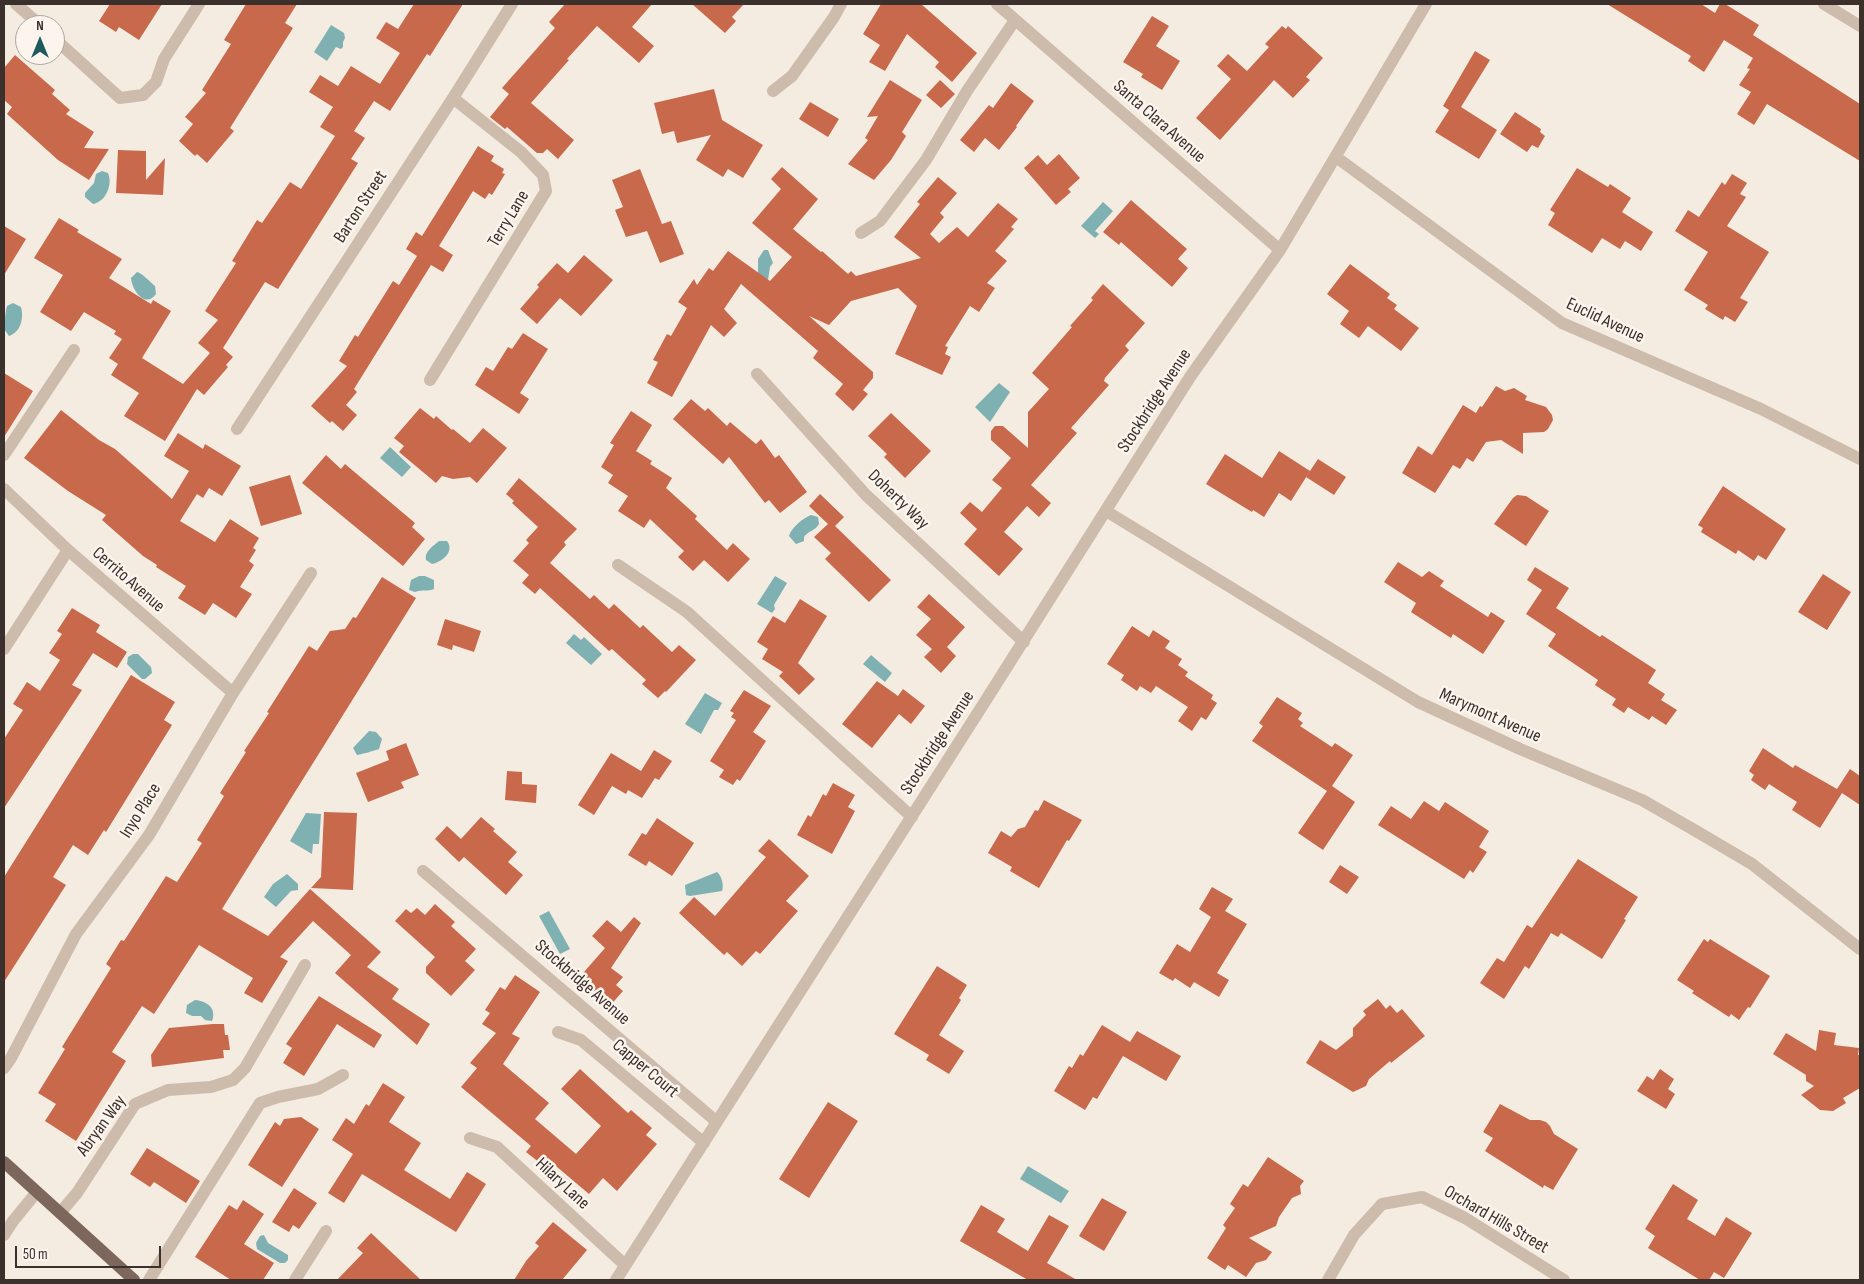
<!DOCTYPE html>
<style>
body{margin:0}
#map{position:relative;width:1864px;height:1284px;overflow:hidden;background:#f4ebe1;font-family:"Sofia Sans Condensed",sans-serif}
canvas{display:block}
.frame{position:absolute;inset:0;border:5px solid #3b302b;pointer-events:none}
.north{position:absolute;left:15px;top:15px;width:50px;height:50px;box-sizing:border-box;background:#fbf5ee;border:1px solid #aea6a0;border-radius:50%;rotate:0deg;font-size:14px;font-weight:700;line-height:20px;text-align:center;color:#3b302b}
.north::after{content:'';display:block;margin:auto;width:18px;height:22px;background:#1f5a5e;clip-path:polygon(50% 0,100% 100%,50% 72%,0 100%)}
.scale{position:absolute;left:15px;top:1246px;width:146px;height:22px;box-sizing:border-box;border:2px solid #3b302b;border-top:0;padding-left:6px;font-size:15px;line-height:18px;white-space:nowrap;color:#3b302b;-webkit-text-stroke:4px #fbf5ee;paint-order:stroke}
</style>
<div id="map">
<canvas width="1864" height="1284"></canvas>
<div class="frame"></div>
<div class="north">N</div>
<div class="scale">50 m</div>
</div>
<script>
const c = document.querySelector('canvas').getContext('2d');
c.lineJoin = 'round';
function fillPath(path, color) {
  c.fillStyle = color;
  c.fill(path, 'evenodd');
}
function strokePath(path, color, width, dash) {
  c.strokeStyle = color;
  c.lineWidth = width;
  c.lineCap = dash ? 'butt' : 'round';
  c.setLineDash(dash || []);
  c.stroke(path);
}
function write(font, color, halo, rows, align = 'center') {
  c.font = font + ' "Sofia Sans Condensed",sans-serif';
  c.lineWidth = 5;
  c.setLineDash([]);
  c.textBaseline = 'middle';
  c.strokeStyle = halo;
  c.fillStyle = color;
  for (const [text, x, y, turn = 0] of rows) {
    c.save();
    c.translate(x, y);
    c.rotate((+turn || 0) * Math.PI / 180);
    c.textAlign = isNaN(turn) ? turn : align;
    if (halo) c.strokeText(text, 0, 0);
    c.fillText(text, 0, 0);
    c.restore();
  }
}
fillPath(new Path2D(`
 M331,25L344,33L345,38L343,42V47L341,49L336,47L327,61L314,52Z
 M102,171L108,173C113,184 106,202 93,204L85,197V193L94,183L96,174Z
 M1103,202L1113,211L1095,231L1099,234L1095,238L1081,226Z
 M764,250H768L773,263L770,267L768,280L758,274V259Z
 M137,272C142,273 150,282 155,286L156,294C145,309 132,290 131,278Z
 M13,303L21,307C24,318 21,332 9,336L4,329C4,326 6,308 7,306Z
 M999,383L1010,392L990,422L975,407Z
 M390,447L411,467L402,477L380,458Z
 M811,515L818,517L819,524C815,531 808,531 804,537V541L796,544L789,536C791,528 803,518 811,515Z
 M439,541H447C455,552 442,562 432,564L426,560C424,552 433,546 439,541Z
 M419,576H425L434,580V589C428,592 422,589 415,592L409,590L411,580Z
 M775,576L787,583L774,605L775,609L772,613L757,604Z
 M574,634L581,640L584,637L602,654L591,665L566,643Z
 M133,654H138L151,667L152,673L145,679H142L127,664L128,657Z
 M871,655L892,673L885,682L863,664Z
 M705,693L722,703L718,710H714L701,734L685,724Z
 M369,731L376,732L382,739L379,749C377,750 359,755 357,755L353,748Z
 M306,813L321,814L319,844H313L312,854L290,841Z
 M717,872C722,876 724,886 722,891L690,896L686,895L685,885Z
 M287,874L298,884V890L291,891L276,907L264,897L273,884Z
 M549,911L570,949L560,954L539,916Z
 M195,1000C207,1001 217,1008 212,1021L205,1020L201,1016H192L186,1013L187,1005Z
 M1028,1166L1069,1191L1061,1203L1020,1179Z
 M264,1235L268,1243L288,1255V1260L285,1263H280L257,1249L256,1243L260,1236Z`), '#7fb0b2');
fillPath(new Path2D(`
 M110,4H162L139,40L119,27L116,32L99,21Z
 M246,4H297L285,23L293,28L230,128L234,131L207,163L197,154L195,156L179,141L193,124L185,117L206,93L202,90L231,44L224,40Z
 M414,4H463L430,56L427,54L390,111L374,101L354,131L365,138L351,159L358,163L278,289L265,282L223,348L233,357L226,365L228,367L204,395L197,389L165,441L124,416L139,393L111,375L118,364L109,358L122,339L114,334L116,331L84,312L71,331L40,312L63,275L34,258L59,218L79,230L77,232L122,259L109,278L151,304L153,300L171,311L142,358L183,384L210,353L198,343L218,320L205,311L236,263L232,261L257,220L262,223L290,182L301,189L335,136L320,127L333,107L309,92L320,75L338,86L351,66L380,84L400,53L376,38L386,22L398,29Z
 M565,4H652L632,27L654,46L639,63L597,26L567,59L569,60L531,103L574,140L558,159L547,149L543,153H537L507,127L505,129L490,117L509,94L502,88L555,28L549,22Z
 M692,4H744L732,17L736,21L725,33Z
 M881,4H921L977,53L952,82L935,67L939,62L907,34L885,71L869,62L880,45L863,34Z
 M1607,4H1701L1715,13L1720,4H1725L1759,25L1753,35L1860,104V161L1767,104L1754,125L1737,114L1751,92L1739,85L1750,69L1747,68L1753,58L1724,40L1704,72L1688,61L1691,56Z
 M1152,16L1169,26L1156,46L1180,61L1162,90L1141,77L1143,74L1123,62Z
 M1282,26L1286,29L1288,26L1323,58L1306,77L1310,80L1293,98L1274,80L1220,140L1196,118L1231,79L1217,66L1228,54L1247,71L1269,47L1265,44Z
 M1475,51L1490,60L1461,107L1497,130L1479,159L1435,132L1449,110L1443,106Z
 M15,55L55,90L52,94L70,110L66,114L94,132L84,148L109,149L89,180L58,160L7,114L12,107L4,100V68Z
 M890,80L922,100L902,132L906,136L891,160L874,180L848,164L868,140L865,138L878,116L867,117Z
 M940,80L955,94L941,108L926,95Z
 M1011,83L1034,101L1016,126L1017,127L999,150L985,138L974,152L960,140L989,105L993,108Z
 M714,89L722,120L763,145L743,178L728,169L723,177L696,160L711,135L677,143L674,131L662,134L654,103Z
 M810,102L839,119L828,137L799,119Z
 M1515,112L1541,129L1540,132L1545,136L1538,148L1532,145L1527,152L1500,134Z
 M478,146L494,156L491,161L504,169L502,173L505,174L492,195L489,193L485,199L473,191L439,246L453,255L443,272L431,265L413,294L354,389L357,392L346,405L357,415L343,431L332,421L330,423L311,406L347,366L339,361L355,335L358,337L393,281L399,285L417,256L406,249L416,232L422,236Z
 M118,150L146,151V180L165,158L163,195L116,193Z
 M1059,154L1080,178L1068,189L1071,192L1056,205L1024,168L1038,155L1047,165Z
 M782,167L818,199L793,229L821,252L822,251L848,274L851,271L856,276L921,258L894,237L920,204L917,202L938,177L957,193L940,213L944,217L930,234L939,243L957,227L968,237L998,203L1018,219L1011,227L1014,229L995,251L1007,261L987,283L995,288L979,312L970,306L945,346L948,347L945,354L951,357L942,375L895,354L917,306L898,288L851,301L829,325L809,316L873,372V378L863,390L868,394L853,411L835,394L843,384L813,358L818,351L741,284L724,309L737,323L724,337L711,325L672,397L647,383L658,362L653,360L667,334L671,336L687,308L678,302L694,279L697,285L709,268L713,271L728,251L770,281L792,257L752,223L781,189L771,179Z
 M1577,168L1608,187L1610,184L1631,198L1622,212L1653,232L1641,251L1625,241L1620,249L1602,238L1592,253L1548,225L1555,213L1550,210Z
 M640,169L662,224L671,221L684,254L660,263L647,231L626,237L615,210L623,207L612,180Z
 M1732,174L1747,183L1740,194L1746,197L1727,226L1769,252L1740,298L1748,302L1735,322L1725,316L1723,320L1705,309L1708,305L1684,290L1708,252L1675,231L1688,210L1699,217L1722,182L1725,185Z
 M1131,200L1187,249L1178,259L1188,268L1172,287L1121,242L1119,245L1103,232Z
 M4,226L26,239L4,275Z
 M584,255L613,280L581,316L560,298L537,324L520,309L539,287L537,285L557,263L568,273Z
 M1350,264L1390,294L1387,298L1397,305L1394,309L1419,328L1401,351L1368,326L1359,338L1340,324L1349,311L1327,294Z
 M1103,284L1145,323L1125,346L1129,350L1105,378L1104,381L1109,385L1071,428L1077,433L1031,485L1051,503L1039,517L1027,506L1004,532L1023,549L999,576L964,544L977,529L960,513L970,502L982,512L1002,488L992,480L1011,458L991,440V431L995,426H1003L1028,448V412L1049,389L1032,373L1072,327L1070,326L1093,300L1091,298Z
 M523,333L548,349L520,393L529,399L519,414L475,385L486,367L493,371L508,347L512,349Z
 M4,373L33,391L4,437Z
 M1496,386L1505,391L1514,388L1527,396L1525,400L1546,407L1552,415L1553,420L1548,429L1544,432L1523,433V454L1501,440L1486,442L1473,462L1467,458L1460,469L1453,465L1435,493L1402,473L1418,446L1432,455L1463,405L1476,413L1480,406L1482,407Z
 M691,399L705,411L708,408L727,426L730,422L756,444L761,439L775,458L779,455L807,492L780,513L769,500L765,503L729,457L723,464L673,419Z
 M420,408L434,419L436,416L452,430L453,429L470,443L483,428L507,448L477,483L470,477L453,479L442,476L436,483L399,452L404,446L394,438Z
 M61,410L99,440L115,449L172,499L189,471L164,456L178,433L203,449L205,444L241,466L222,496L209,488L203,498L197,494L180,521L215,542L230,519L259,538L253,548L256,550L249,561L254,565L240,587L252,594L236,618L213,603L205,615L178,598L186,586L156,567L157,565L143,556L102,520L106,515L68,491L24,458Z
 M631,411L652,425L636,451L652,461L650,464L672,478L666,488L697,516L695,519L727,550L733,543L750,559L728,582L704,560L693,571L678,557L684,551L650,519L644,528L618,511L628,496L608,483L613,475L601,467L614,445L610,443Z
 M891,413L931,451L905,478L884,457L887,454L868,436Z
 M1279,451L1310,471L1291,501L1279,493L1264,517L1253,510L1252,512L1206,484L1225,454L1262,478Z
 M326,455L341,469L345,464L415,523L412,527L425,539L403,566L302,483Z
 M1318,459L1346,477L1334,495L1306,477Z
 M290,475L302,514L261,526L249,487Z
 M519,478L577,529L564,542L566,545L550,563L590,599L594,595L609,609L614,604L640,628L643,625L672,652L679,645L696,660L666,692L665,691L658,698L642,684L646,680L612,649L609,651L540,588L535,594L522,583L529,575L513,561L529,543L526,540L538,527L512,503L514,501L506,494Z
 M1723,486L1786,529L1766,560L1758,555L1754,561L1738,550L1736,554L1701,532L1703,528L1698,525Z
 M820,494L844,517L835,526L891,580L869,602L825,559L831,553L814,537L828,524L809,506Z
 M1517,495L1526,496L1549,511L1526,546L1494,524L1513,498Z
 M1398,562L1422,577L1429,571L1444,581L1440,586L1488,617L1491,612L1505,621L1483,654L1453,634L1451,638L1411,612L1416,603L1384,582Z
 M1535,567L1569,588L1556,608L1600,637L1602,635L1656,670L1648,683L1665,694L1661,700L1677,710L1666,725L1652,716L1649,720L1628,707L1624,713L1612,705L1616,699L1595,685L1598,680L1548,646L1556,634L1526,614L1542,590L1527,580Z
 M1823,574L1851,592L1827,630L1798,612Z
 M382,577L416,598L222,909L268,936L310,889L381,952L367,967L399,989L392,999L430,1024L417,1045L335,973L351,955L313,921L280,957L288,961L262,1003L244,993L253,978L199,945L154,1014L142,1006L112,1052L126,1061L76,1141L45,1121L56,1104L38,1093L65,1049L62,1047L111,968L106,964L121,940L124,941L166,876L177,882L202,843L197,840L224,796L220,793L246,752L244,751L269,713L267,712L309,646L317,651L330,631L345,629L353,617L356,618Z
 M929,594L965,627L947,647L956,656L941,673L924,657L932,649L916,635L931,619L917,607Z
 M800,599L827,616L798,663L815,679L799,695L779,676L783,672L762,659L768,649L757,642L773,616L785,623Z
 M72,608L100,625L96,632L127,652L117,668L93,653L72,685L82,690L4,808V739L23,710L13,704L27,682L40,691L60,660L49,653L62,634L57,631Z
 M445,619L481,631L474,652L453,645L452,650L437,645Z
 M1132,626L1149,637L1153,630L1170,641L1165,648L1182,659L1178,665L1188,672L1185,676L1213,695L1211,699L1217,703L1206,720L1201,717L1192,731L1178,721L1188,707L1156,686L1151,693L1140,686L1137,691L1121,680L1124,675L1107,664Z
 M131,675L175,702L164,720L172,725L106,832L104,830L88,855L73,845L53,877L66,885L4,982V877Z
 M877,681L898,696L903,689L925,706L911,724L899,714L872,748L842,724Z
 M744,690L771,706L753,732L766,741L740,781L737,779L733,785L719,777L724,770L710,761L736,720L731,717L734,713L730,711Z
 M1277,697L1302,713L1298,719L1303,723L1300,726L1332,747L1335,743L1353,755L1332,786L1355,802L1323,850L1298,833L1327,791L1252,741L1263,726L1259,723Z
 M406,743L419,775L401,782L404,788L368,802L356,773L389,760L386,751Z
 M1763,748L1793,768L1795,765L1837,789L1850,769L1860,776V805L1842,793L1820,828L1792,810L1797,802L1769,784L1765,790L1751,780L1754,775L1749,771Z
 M654,750L672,761L659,780L655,778L642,798L628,790L626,794L612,786L594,815L578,805L611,753L641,771Z
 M507,771L522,772V784L537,785L536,803L505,800Z
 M833,783L855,795L848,807L855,811L832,854L797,835L808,815L811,817L823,794L826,796Z
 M1044,800L1082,820L1069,841L1067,840L1039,888L1010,871L1012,867L988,853L1001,831L1011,837L1018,829L1025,827L1035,810L1038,811Z
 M1424,801L1439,811L1445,802L1489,831L1479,847L1487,852L1473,873L1470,870L1464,879L1378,825L1391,806L1411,819Z
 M324,812L357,813L353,890L311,888L321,877Z
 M481,817L495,829L493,831L517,852L508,862L523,875L506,895L464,857L459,862L435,839L447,826L461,839Z
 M657,818L694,843L672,876L649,861L646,866L628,855L642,833L646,835Z
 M769,839L809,876L786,901L798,911L760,954L756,951L742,966L727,952L724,955L679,913L694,897L715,916L766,857L758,851Z
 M1578,859L1638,897L1624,919L1626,920L1602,959L1561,933L1558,937L1551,933L1529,969L1525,966L1504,999L1480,983L1497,958L1504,962L1527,925L1532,928Z
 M1340,865L1359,877L1347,894L1329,882Z
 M1212,887L1233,899L1225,911L1247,924L1217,973L1229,980L1219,997L1194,982L1190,988L1175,978L1173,981L1159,973L1177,944L1190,952L1211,917L1199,909Z
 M435,904L455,922L451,926L476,949L465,961L475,970L451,996L426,973V967L435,957L395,921L406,909L411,913L417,908L425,915Z
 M634,917L641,923L611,968L623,977L616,985L623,991L608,1008L577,980L605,948L592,936L607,920L621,932Z
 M1704,939L1708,942L1710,939L1770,976L1750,1008L1748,1007L1739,1020L1731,1014L1729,1017L1692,993L1694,991L1677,980Z
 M937,966L967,985L959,998L961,1000L939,1035L964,1051L949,1074L926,1060L929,1055L894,1034Z
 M515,975L540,992L512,1034L520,1038L503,1064L549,1103L535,1119L576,1154L601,1126L561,1089L580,1069L628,1113L631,1110L652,1128L646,1135L657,1144L617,1191L603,1178L589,1194L550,1161L545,1167L526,1152L531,1146L461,1087L477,1068L470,1063L496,1033L482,1024L490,1013L485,1010L500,987L505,990Z
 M319,996L382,1035L374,1048L337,1024L304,1076L283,1063L292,1048L286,1044Z
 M1378,999L1386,1009L1390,1005L1397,1013L1402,1009L1425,1036L1391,1063L1390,1061L1369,1079L1366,1086L1353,1092L1306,1063L1320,1040L1336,1050L1353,1036V1028L1366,1015L1363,1011Z
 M213,1024H224L225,1035H228L230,1050H223L224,1058L152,1067L151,1055L169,1028Z
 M1102,1025L1130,1042L1137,1031L1181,1056L1166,1081L1123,1056L1097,1099L1093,1097L1085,1110L1054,1091L1069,1066L1072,1068L1080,1054L1083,1056Z
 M1819,1030L1836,1033L1834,1045L1859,1048L1858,1055H1860V1088L1843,1098L1846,1103L1833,1111L1820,1110L1801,1095L1814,1086L1806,1081V1075L1773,1054L1786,1033L1816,1051Z
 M1660,1069L1674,1079L1668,1089L1675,1094L1666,1109L1637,1091L1647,1076L1653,1080Z
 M383,1083L405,1097L389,1122L421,1143L404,1170L450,1199L467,1172L486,1184L456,1232L362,1174L344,1203L328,1193L353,1154L332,1140L346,1118L354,1124L366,1104L369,1106Z
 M828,1102L858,1121L809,1198L779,1179Z
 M1500,1104L1530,1120H1540L1546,1122L1550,1126L1554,1134L1578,1149L1553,1190L1544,1185L1543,1188L1485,1151L1493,1138L1483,1132Z
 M301,1117L319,1129L282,1187L248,1165L275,1122L280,1126L284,1119Z
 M147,1148L200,1181L186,1203L154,1182L150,1187L130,1174Z
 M1268,1157L1304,1181L1300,1186L1301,1194L1292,1198L1279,1217L1276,1226L1249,1238L1272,1252L1266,1260L1256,1263L1246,1277L1228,1265L1225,1270L1207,1258L1226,1228L1223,1225L1235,1208L1230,1204L1243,1184L1248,1187Z
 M1673,1184L1698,1200L1687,1219L1715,1236L1726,1217L1752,1233L1724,1278L1714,1272L1709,1280H1700L1648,1248L1655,1236L1645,1229Z
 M294,1188L317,1203L299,1229L293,1225L289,1232L272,1222Z
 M1102,1198L1127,1212L1104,1251L1079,1236Z
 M243,1200L264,1214L244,1244L274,1263L263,1280H231L195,1257L229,1205L237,1210Z
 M981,1205L1005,1219L997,1232L1028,1251L1049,1215L1069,1226L1047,1263L1077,1280H1028L960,1241Z
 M553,1222L587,1250L562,1280H514L526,1261L539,1246L535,1243Z
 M371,1233L421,1280H337L363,1253L357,1248Z`), '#c8694b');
strokePath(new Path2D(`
 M16,4L40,25
 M997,4L1280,250
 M1824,4L1860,26
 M55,39L120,98L143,95L156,82L164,59L199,4
 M773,91L792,76L834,17L841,4
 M1336,157L1562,323L1761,409L1860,459
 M861,233L880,221L926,160L967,91L1015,20
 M757,374L866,495L1024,642
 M430,380L546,191L543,175L521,152L453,98
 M237,429L453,98L512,4
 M4,455L74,350
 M4,489L68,550L233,693
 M1106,511L1418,702L1520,749L1642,800L1696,831L1752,864L1860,949
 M618,565L687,612L912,817
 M4,649L68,550
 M423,871L717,1122
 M558,1032L581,1040L704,1143
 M4,1068L11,1058L76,934L149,835L233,693L311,573
 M470,1138L497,1147L625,1265
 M60,1213L77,1193L135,1104L168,1090L211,1087L233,1080L245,1068L305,965
 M4,1235L13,1221L36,1193
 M149,1280L260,1103L278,1097L318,1089L343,1075
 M295,1280L326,1231
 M616,1280L986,700L1190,377L1280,250L1426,4
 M1328,1280L1354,1235L1382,1204L1422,1197L1465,1218L1564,1280`), '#cdbbac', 12);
strokePath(new Path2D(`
 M4,1162L134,1280`), '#7d675c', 12);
write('18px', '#3b302b', '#fbf5ee', [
 ["Santa Clara Avenue",1159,122,41],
 ["Barton Street",361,207,-57],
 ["Terry Lane",509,219,-59],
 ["Euclid Avenue",1605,321,25],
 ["Stockbridge Avenue",1155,401,-57],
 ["Doherty Way",898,500,44],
 ["Cerrito Avenue",128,580,41],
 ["Marymont Avenue",1490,716,24],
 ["Stockbridge Avenue",938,743,-57],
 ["Inyo Place",141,811,-58],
 ["Stockbridge Avenue",582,983,41],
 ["Capper Court",645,1069,40],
 ["Abryan Way",102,1126,-54],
 ["Hilary Lane",562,1184,43],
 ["Orchard Hills Street",1496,1220,30]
]);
</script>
